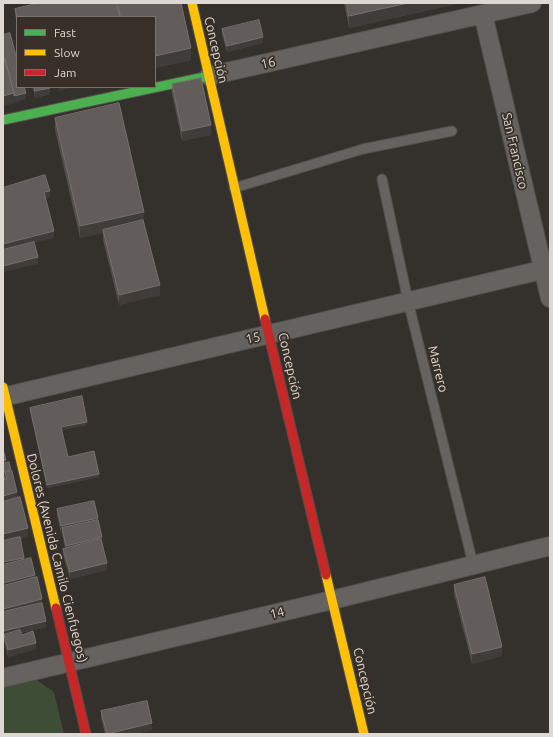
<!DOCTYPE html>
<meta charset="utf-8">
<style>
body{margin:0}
#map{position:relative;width:553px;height:737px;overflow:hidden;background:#34302c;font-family:Ubuntu,sans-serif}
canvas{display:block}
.frame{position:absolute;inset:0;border:4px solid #ded8d3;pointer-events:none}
.legend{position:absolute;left:16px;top:16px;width:140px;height:72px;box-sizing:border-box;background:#383028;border:1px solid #7a736c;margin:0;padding:5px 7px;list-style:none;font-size:12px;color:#ded8d3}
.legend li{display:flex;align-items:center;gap:8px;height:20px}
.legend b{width:20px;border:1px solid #7a736c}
</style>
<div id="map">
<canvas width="553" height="737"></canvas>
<div class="frame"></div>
<ul class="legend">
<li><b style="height:5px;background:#4caf50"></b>Fast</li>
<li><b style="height:5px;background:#ffc107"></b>Slow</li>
<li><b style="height:5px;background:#c62828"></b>Jam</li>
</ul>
</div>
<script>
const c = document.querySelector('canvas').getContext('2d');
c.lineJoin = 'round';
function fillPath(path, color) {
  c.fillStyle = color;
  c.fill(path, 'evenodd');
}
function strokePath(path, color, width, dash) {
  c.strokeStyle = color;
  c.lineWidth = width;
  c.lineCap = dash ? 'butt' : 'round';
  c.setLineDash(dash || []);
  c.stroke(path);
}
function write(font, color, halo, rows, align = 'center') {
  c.font = font + ' Ubuntu,sans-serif';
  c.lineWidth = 3.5;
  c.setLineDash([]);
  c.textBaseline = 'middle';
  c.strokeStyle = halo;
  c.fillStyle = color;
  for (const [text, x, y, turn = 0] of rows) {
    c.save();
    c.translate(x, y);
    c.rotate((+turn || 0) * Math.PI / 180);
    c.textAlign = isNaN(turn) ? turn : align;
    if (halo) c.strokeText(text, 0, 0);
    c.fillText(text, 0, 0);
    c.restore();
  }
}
fillPath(new Path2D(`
 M34,678L54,692L64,734H3V686Z`), '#3d4d36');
const lane = new Path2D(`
 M382,179L408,301L473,564
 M234,188L363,149L452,131`);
const street = new Path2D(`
 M483,14L550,298
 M209,76L532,3
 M3,397L550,268
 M3,678L332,600L550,546`);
const fast = new Path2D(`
 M3,120L209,76`);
const slow = new Path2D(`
 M192,3L265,319
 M3,387L56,608
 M326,575L364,734`);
const jam = new Path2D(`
 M265,319L326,575
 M56,608L86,734`);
strokePath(lane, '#524e4b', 11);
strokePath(street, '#524e4b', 20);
strokePath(fast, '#524e4b', 11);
strokePath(slow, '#524e4b', 11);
strokePath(jam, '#524e4b', 11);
strokePath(lane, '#65625f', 9);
strokePath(street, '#65625f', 18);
strokePath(fast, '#4caf50', 9);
strokePath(slow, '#ffc107', 9);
strokePath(jam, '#c62828', 9);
fillPath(new Path2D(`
 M39,3H181L191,60L155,68V17H17V22L15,15V9Z
 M344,3H461L349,28Z
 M222,29L263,43L227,52L222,35Z
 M172,84L211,135L182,141L172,94Z
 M33,87H50V94L35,98Z
 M55,118L144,222L160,295L119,305L103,240V233L80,238L55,130Z
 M30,408L87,425L62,430L68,457L99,477L47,488L30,411Z
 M3,442L4,451L6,463L11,471L28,537L21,539L24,560L35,577L42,605L46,627L21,633L22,635L36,649L8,657L4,641V638H3Z
 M57,509L98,520L107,570L70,579L63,555V549L65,548L62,533H61L57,515Z
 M454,585L502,656L472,664L454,594Z
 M101,711L152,730L135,734H105L101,718Z`), '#524e4b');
fillPath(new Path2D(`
 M408,3H461L349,28V16Z
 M263,37V43L227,52V46Z
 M191,48V60L155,68V56Z
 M59,87H76L59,91Z
 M50,88V94L35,98V91Z
 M14,93V103L3,106V96Z
 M26,93V99L14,103V96Z
 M211,125V135L182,141V131Z
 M50,191V197L44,199V192Z
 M144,212V224L103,230V233L80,238V226Z
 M54,231V238L3,250V244Z
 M38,257V264L3,272V266Z
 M160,285V295L119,305V295Z
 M87,422V425L61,431V427Z
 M6,460V467H3V461Z
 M11,470V477L5,473V478L3,479V472Z
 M99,474V477L47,488V485Z
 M17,492V502L3,505V496Z
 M98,518V525L62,528V533H61V526Z
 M28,528V537L3,543V534Z
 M102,537V544L66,552V546Z
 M24,558V564L3,569V562Z
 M107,563V570L70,579V572Z
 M35,575V582L3,590V583Z
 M42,599V605L3,616V609Z
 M46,621V627L4,637V635V638H3V631Z
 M36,643V649L8,657V650Z
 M502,647V656L472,664V654Z
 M152,723V730L135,734H107Z`), '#403c39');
const building = new Path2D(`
 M39,3H116L120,17H17L15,9Z
 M118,3H181L191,48L155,56V17H121Z
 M347,3H408L349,16Z
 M259,20L263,37L227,46L222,29Z
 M10,33L17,60V87H24L26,93L14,96V93L5,59H3V35Z
 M3,59H5L14,93L3,96Z
 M201,78L211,125L182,131L172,84Z
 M34,87H50V88L35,91Z
 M119,103L144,212L80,226L55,118Z
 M45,175L50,191L44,192L54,231L3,244V188Z
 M143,220L160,285L119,295L103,230Z
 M34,242L38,257L3,266V250Z
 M82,396L87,422L61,427L68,457L94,451L99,474L47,485L30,408Z
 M3,449L6,460L3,461Z
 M9,462L11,470L3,472V464Z
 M12,471L17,492L3,496V480L7,479L5,473Z
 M3,474L5,479L3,480Z
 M20,497L28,528L3,534V502Z
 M94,501L98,518L61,526L57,509Z
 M98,520L102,537L66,546L62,528Z
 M20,537L24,558L3,562V541Z
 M101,539L107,563L70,572L63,549Z
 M31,558L35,575L3,583V565Z
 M37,577L42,599L3,609V586Z
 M485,577L502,647L472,654L454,585Z
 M42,603L46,621L3,631V612Z
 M20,630L22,635L33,631L36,643L8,650L4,635Z
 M147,701L152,723L107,734L101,711Z`);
fillPath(building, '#625d5a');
strokePath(building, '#75706d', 1);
write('13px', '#ded8d3', '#383028', [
 ["Concepción",216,50,77],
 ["16",268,63,-13],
 ["San Francisco",515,151,77],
 ["15",253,338,-13],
 ["Concepción",290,366,77],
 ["Marrero",438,369,76],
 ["Dolores (Avenida Camilo Cienfuegos)",57,558,76],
 ["14",277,613,-14],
 ["Concepción",365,681,77]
]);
</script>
